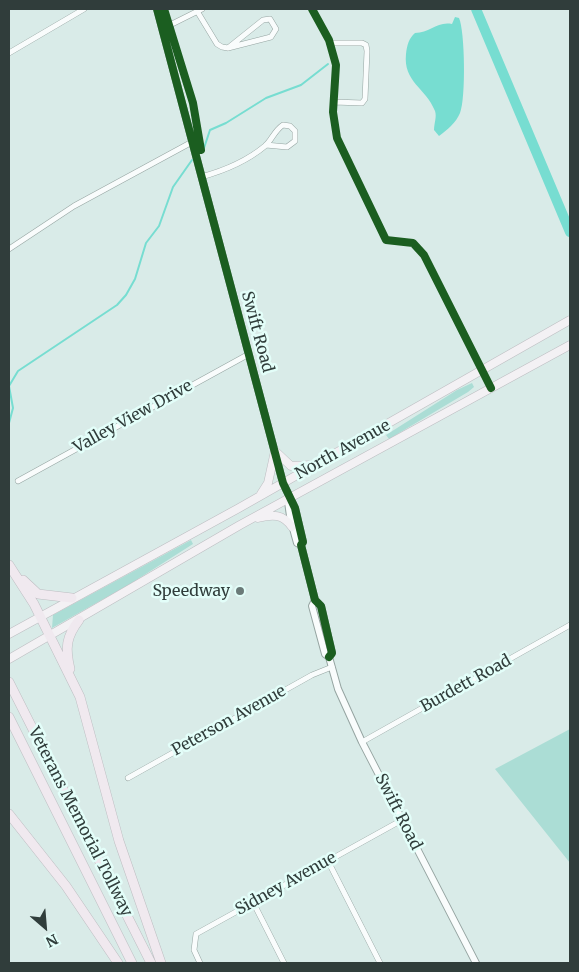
<!DOCTYPE html>
<style>
body{margin:0}
#map{position:relative;width:579px;height:972px;overflow:hidden;background:#d9ebe8;font-family:Merriweather,serif}
canvas{display:block}
.frame{position:absolute;inset:0;border:10px solid #303d3b;pointer-events:none}
.north{position:absolute;left:20px;top:902px;width:50px;height:50px;-webkit-text-stroke:4px #e3fef9;paint-order:stroke;rotate:153deg;font-size:14px;font-weight:700;line-height:20px;text-align:center;color:#303d3b}
.north::after{content:'';display:block;margin:auto;width:18px;height:22px;background:#303d3b;clip-path:polygon(50% 0,100% 100%,50% 72%,0 100%)}
</style>
<div id="map">
<canvas width="579" height="972"></canvas>
<div class="frame"></div>
<div class="north">N</div>
</div>
<script>
const c = document.querySelector('canvas').getContext('2d');
c.lineJoin = 'round';
function fillPath(path, color) {
  c.fillStyle = color;
  c.fill(path, 'evenodd');
}
function strokePath(path, color, width, dash) {
  c.strokeStyle = color;
  c.lineWidth = width;
  c.lineCap = dash ? 'butt' : 'round';
  c.setLineDash(dash || []);
  c.stroke(path);
}
function write(font, color, halo, rows, align = 'center') {
  c.font = font + ' Merriweather,serif';
  c.lineWidth = 5;
  c.setLineDash([]);
  c.textBaseline = 'middle';
  c.strokeStyle = halo;
  c.fillStyle = color;
  for (const [text, x, y, turn = 0] of rows) {
    c.save();
    c.translate(x, y);
    c.rotate((+turn || 0) * Math.PI / 180);
    c.textAlign = isNaN(turn) ? turn : align;
    if (halo) c.strokeText(text, 0, 0);
    c.fillText(text, 0, 0);
    c.restore();
  }
}
fillPath(new Path2D(`
 M472,383L474,387L468,392L389,439L386,435L457,390Z
 M191,540L193,544L130,584L52,628L53,615Z
 M570,729V863L495,769Z`), '#abddd5');
fillPath(new Path2D(`
 M455,17L459,18C465,31 466,99 460,113C456,123 447,130 439,136L434,130C434,123 437,117 435,111C426,88 403,82 406,54C407,45 409,38 415,33C430,33 437,21 452,24Z`), '#77ddd1');
strokePath(new Path2D(`
 M204,148L210,130L226,123L266,98L301,85L328,64
 M9,423L13,408L9,386L18,371L117,305L126,295L135,279L146,243L159,226L173,187L192,160`), '#77ddd1', 2);
strokePath(new Path2D(`
 M476,9L570,232`), '#77ddd1', 10);
const minor = new Path2D(`
 M312,9L329,40L336,65L333,112L337,138L386,240L413,243L424,255L491,388
 M197,11L217,44L222,47L228,48L271,37L276,29L270,19L263,20L228,48
 M162,29L202,9
 M329,43H362L366,45L367,51L365,99L362,103L334,102
 M9,53L84,9
 M201,177C223,171 247,161 265,146C272,140 274,131 283,125L290,126L295,131V141L287,147L266,145
 M9,249L74,206L192,142
 M18,481L249,354
 M362,742L570,625
 M128,778L312,675L332,667
 M328,861L380,963
 M253,902L284,963
 M200,963L194,950L196,934L402,820`);
const tertiary = new Path2D(`
 M157,9L283,483L295,508L303,542L301,545L315,600L321,606L332,653L329,657
 M288,498C288,514 293,528 297,543L301,545
 M315,600L312,606L325,654L329,657L338,689L362,742L476,963`);
const primary = new Path2D(`
 M275,451L291,466L312,465
 M261,494L268,483L275,451
 M258,518C273,514 283,514 292,527
 M9,634L239,508L570,320
 M9,659L240,525L570,345`);
const motorway = new Path2D(`
 M9,565L34,604L80,697L119,841L161,963
 M23,580L38,594L72,598
 M70,669C65,648 66,637 79,620
 M9,682L151,963
 M9,717L132,963
 M9,814L66,886L118,963`);
strokePath(minor, '#95a4a1', 6);
strokePath(tertiary, '#95a4a1', 8);
strokePath(primary, '#bdbdc1', 9);
strokePath(motorway, '#bdbdc1', 10);
strokePath(minor, '#f9fcfc', 5);
strokePath(tertiary, '#f9fcfc', 6);
strokePath(primary, '#f3f1f4', 8);
strokePath(motorway, '#f0e9ef', 9);
strokePath(new Path2D(`
 M157,9L283,483L295,508L303,542L301,545L315,600L321,606L332,653L329,657
 M164,9L193,103L201,150
 M312,9L329,40L336,65L333,112L337,138L386,240L413,243L424,255L491,388`), '#1b5e20', 8);
for (const [x, y, r, color] of [
 [240,591,5,"#6b7a78"]
]) {
  const dot = new Path2D();
  dot.arc(x, y, r, 0, 2 * Math.PI);
  c.fillStyle = color;
  c.fill(dot);
  strokePath(dot, '#e3fef9', 2);
}
write('16px', '#303d3b', '#e3fef9', [
 ["Swift Road",257,332,75],
 ["Valley View Drive",133,417,-29],
 ["North Avenue",343,450,-29],
 ["Burdett Road",466,684,-29],
 ["Peterson Avenue",229,721,-29],
 ["Swift Road",398,812,63],
 ["Veterans Memorial Tollway",80,822,63],
 ["Sidney Avenue",286,884,-29]
]);
write('16px', '#303d3b', '#e3fef9', [
 ["Speedway",230,591]
], 'right');
</script>
